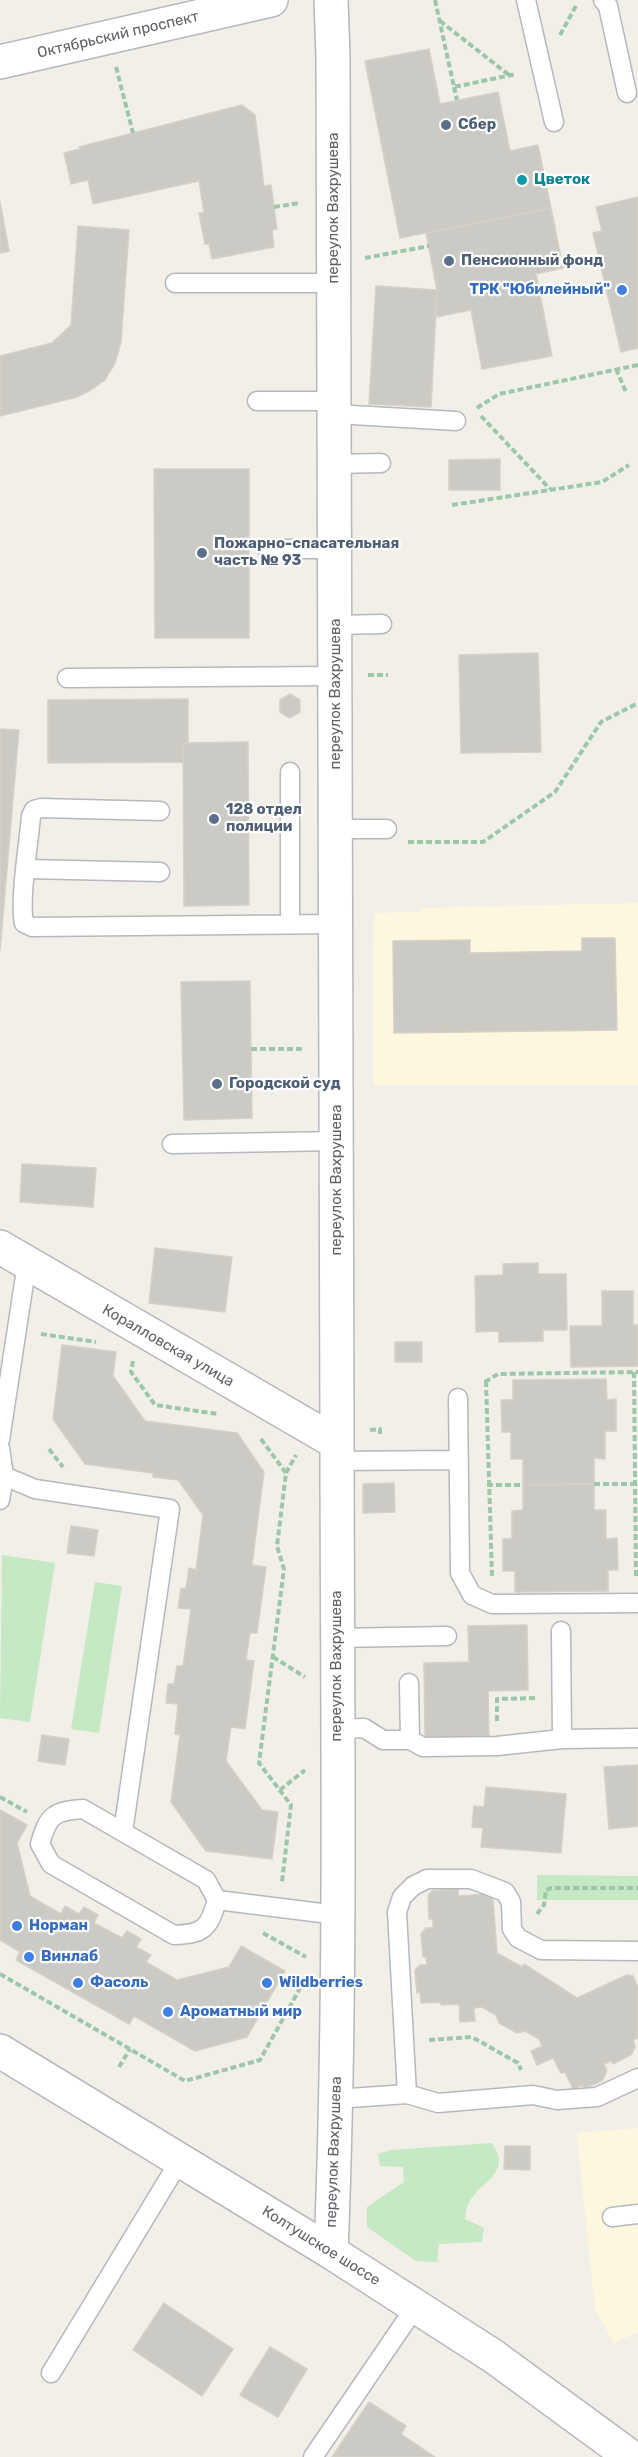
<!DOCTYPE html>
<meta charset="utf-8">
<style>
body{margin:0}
canvas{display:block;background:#f1efe8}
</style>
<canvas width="638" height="2457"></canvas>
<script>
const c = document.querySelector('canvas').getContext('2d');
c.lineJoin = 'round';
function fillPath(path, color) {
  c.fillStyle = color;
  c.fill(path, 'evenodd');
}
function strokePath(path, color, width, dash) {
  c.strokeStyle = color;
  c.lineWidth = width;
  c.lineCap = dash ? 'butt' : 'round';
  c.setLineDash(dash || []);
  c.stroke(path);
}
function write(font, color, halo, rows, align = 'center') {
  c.font = font + ' Rubik,sans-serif';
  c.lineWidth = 4.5;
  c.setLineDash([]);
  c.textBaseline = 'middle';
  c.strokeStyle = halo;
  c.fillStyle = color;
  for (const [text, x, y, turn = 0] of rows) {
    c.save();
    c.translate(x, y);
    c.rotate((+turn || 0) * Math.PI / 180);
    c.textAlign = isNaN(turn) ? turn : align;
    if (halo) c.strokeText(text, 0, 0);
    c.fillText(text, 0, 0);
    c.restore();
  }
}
fillPath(new Path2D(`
 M638,903V1085H373L374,913L420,912L423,908Z
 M638,2128V2332L614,2343L595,2309L577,2133Z`), '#fef7e0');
fillPath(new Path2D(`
 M2,1555L55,1563L30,1722L0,1718Z
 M95,1582L122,1586L99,1733L71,1729Z
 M537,1875L638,1876V1900H537Z
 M492,2143C514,2175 478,2181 468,2205C466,2209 466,2215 465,2219L484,2228L482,2242L439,2244L437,2262L416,2261L367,2227V2207L404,2182L403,2167L380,2166L378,2154L391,2150Z`), '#c5e8c5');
const building = new Path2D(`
 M429,49L440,104L498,92L510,151L538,145L551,208L400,238L365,61Z
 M242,105L255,115L264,186L271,185L277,229L272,230L274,247L212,259L209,244H205L199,213H204L199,181L93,204L88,180L71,184L64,153L80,149L79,147Z
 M638,197V348L621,352L593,233L602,231L596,207Z
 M0,202L9,251L0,253Z
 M551,208L563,268L536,274L552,356L482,369L471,310L436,317L437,290L426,233Z
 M78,226L129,230L121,342L115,363L105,380L91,390L77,397L0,416V356L52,343L71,325Z
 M376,286L437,290L431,407L369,404Z
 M500,459V490H449V460Z
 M154,469H249V638H155Z
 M538,653L541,752L461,753L459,655Z
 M290,694L300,700V712L290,718L280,712V700Z
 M188,699V743H183V762L48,763V700Z
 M0,729L19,730L0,950Z
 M248,742L249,905L184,906L183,743Z
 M582,938H615L617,1030L394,1033L393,941L470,940V953L582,951Z
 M250,981L252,1118L184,1120L181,982Z
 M22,1164L96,1168L93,1207L20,1202Z
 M155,1248L232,1257L225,1312L149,1303Z
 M538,1263V1274H566L567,1330H543V1341L499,1342V1331L476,1332L475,1276L503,1275V1264Z
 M602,1291H633V1325H638V1366L571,1367L570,1326H602Z
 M395,1342H422V1362H395Z
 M62,1345L116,1352L113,1376L145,1421L237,1433L264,1472L252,1565L266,1567L257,1633H250L246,1660L254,1661L245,1729L231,1727L226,1761L262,1810L278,1812L272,1859L206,1851L171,1802L180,1735L175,1734L178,1704L166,1703L168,1684H174L177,1666H183L191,1609L178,1608L181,1588L186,1589L189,1568L196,1570L203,1515L178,1480L153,1477V1473L85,1464L53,1419Z
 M606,1379L607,1400L616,1399V1431H605V1459L594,1458V1484L523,1485V1459H511V1432H502L501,1400H513V1380Z
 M394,1483L395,1512L363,1513V1484Z
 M594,1484V1510H606V1539L617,1538L618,1570H608V1591L515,1592V1571H503V1539H512V1511L523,1510V1485Z
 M71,1526L98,1530L94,1556L67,1553Z
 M527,1625L528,1690L488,1691L489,1736L425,1737L424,1663L469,1662L468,1626Z
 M42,1735L69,1739L65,1765L38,1761Z
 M638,1765V1826L609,1829L604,1767Z
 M486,1787L566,1794L561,1853L481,1847L483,1828L472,1827L474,1806L484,1807Z
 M0,1810L27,1825L17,1843L30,1896L47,1906L61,1914L65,1906L79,1914L84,1907L98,1915L94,1923L122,1938L127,1931L141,1939L136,1947L151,1955L146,1962L177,1980L229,1967L241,1946L285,1971L247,2037L195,2051L134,2016L129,2024L16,1960L20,1952L0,1940Z
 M458,1889V1896L487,1894L493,1900L497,1953L522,1967L524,1964L577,1998L627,1975L633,1976L638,1987V2038L633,2040L635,2046L632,2054L613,2064L611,2061L604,2064L607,2070L603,2080L584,2089L583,2085L573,2089L565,2072L561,2073L553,2058L537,2065L531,2051L542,2046L539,2039L525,2031L517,2033L499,2023L496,2015L482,2007L474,2008L475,2021L460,2022L459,2004L441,2005V2002L421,2003L420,1992L417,1993L415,1970L420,1965H427L426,1957H423L421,1934L426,1928H433V1919H429L428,1896L432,1891Z
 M505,2146H530V2170L504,2169Z
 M164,2303L233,2349L202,2396L133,2350Z
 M270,2347L307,2369L278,2417L240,2395Z
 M369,2402L406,2426L401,2434L435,2457H332Z`);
fillPath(building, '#cccac5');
strokePath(building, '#d6d1c6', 1.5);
const service = new Path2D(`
 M526,0L554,122
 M603,0L608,6L627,93
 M175,283H334
 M257,401H334
 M335,414L456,421
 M335,464L381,463
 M267,549H335
 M335,625L382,624
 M67,678L336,676
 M290,772V924
 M160,811L41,808L34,810L31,816C29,842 19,900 24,923L32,927L337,924
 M336,829H387
 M26,869L160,872
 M172,1144L337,1141
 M458,1398L460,1573L472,1595L492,1604L638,1603
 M0,1440L27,1263
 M0,1448L4,1476L35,1489L170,1509L123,1832
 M337,1461L459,1460
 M0,1500L4,1476
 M561,1631L562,1739
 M337,1638L447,1636
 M409,1683L410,1740
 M337,1729L364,1728L383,1740H410L423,1747L497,1746L562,1739L638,1738
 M83,1809L206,1880L217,1900C209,1929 203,1934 174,1935L51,1864L40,1844C48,1815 54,1811 83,1809Z
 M217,1900L337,1915
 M407,2094L397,1912L402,1897L413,1886L427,1879H471L505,1892L511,1902L512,1929L518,1938L541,1950L638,1951
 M336,2099L407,2094L438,2103L533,2095L557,2100L597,2097L638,2078
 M612,2217L638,2214
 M51,2373L180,2160
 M313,2457L416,2306`);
const minor = new Path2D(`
 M0,1247L337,1443
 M331,2252C342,1976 337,1700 337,1425C336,969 335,513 333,57L331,0`);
const tertiary = new Path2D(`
 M0,62L271,0`);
const secondary = new Path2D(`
 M0,2051L331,2252L493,2356L631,2457`);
strokePath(service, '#b5b8bc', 21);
strokePath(minor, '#b5b8bc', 36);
strokePath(tertiary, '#b5b8bc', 36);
strokePath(secondary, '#b6babf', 36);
strokePath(new Path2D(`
 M435,0L454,87L516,74
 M440,21L509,75
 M560,35L577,4
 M116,67L133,133
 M454,87L457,100
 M274,207L300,203
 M365,258L429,246
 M616,369L626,392
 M477,408L499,394L638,365
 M481,416L550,489
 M452,505L602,482L629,465
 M368,675H388
 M249,823H266
 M408,842H483L555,792L601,722L638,703
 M251,1049H304
 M41,1334L96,1342
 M133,1361L131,1372L155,1405L218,1414
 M634,1372L636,1578
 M486,1381L492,1576
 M485,1382L498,1374L638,1372
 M370,1430L380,1429V1436
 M261,1439L286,1473L277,1546L284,1569L259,1763L291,1805L282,1882
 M49,1449L63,1467
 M286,1473L296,1455
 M594,1484H638
 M487,1485H523
 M273,1657L305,1677
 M497,1721V1699L536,1698
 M280,1790L305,1770
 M0,1797L27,1812
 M537,1914L544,1905L546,1890L551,1888H638
 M263,1933L306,1957
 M0,1974L185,2081L260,2060L304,1981
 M429,2040L472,2037L518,2063L521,2070
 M119,2067L130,2049`), '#9cc7a9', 4, [6, 3]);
strokePath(service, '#fff', 18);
strokePath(minor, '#fff', 33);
strokePath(tertiary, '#fff', 33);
strokePath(secondary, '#fff', 33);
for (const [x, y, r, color] of [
 [446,125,6,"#5c6f8a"],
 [522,180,6,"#0f9aa8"],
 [449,261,6,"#5c6f8a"],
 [622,290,6,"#3f7fe0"],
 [202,553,6,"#5c6f8a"],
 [214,819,6,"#5c6f8a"],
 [217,1084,6,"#5c6f8a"],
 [17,1926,6,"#3f7fe0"],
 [29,1957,6,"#3f7fe0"],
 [78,1983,6,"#3f7fe0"],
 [267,1983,6,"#3f7fe0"],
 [168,2012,6,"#3f7fe0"]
]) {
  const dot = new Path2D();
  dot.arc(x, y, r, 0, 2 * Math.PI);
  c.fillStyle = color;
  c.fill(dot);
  strokePath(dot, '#fff', 2);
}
write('15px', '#5f6368', '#fff', [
 ["Октябрьский проспект",118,35,-13],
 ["переулок Вахрушева",334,208,-90],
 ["переулок Вахрушева",336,694,-90],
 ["переулок Вахрушева",337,1180,-90],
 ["Коралловская улица",168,1346,30],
 ["переулок Вахрушева",337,1666,-90],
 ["переулок Вахрушева",334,2152,-88],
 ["Колтушское шоссе",321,2246,32]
]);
write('bold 15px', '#4e5e75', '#fff', [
 ["Сбер",458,125],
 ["Пенсионный фонд",461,261],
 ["Пожарно-спасательная",214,544],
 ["часть № 93",214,561],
 ["128 отдел",226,810],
 ["полиции",226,827],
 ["Городской суд",229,1084]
], 'left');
write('bold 15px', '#0d838f', '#fff', [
 ["Цветок",534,180]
], 'left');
write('bold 15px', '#366cbe', '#fff', [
 ["ТРК \"Юбилейный\"",610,290,"right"],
 ["Норман",29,1926],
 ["Винлаб",41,1957],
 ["Фасоль",90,1983],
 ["Wildberries",279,1983],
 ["Ароматный мир",180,2012]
], 'left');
</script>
